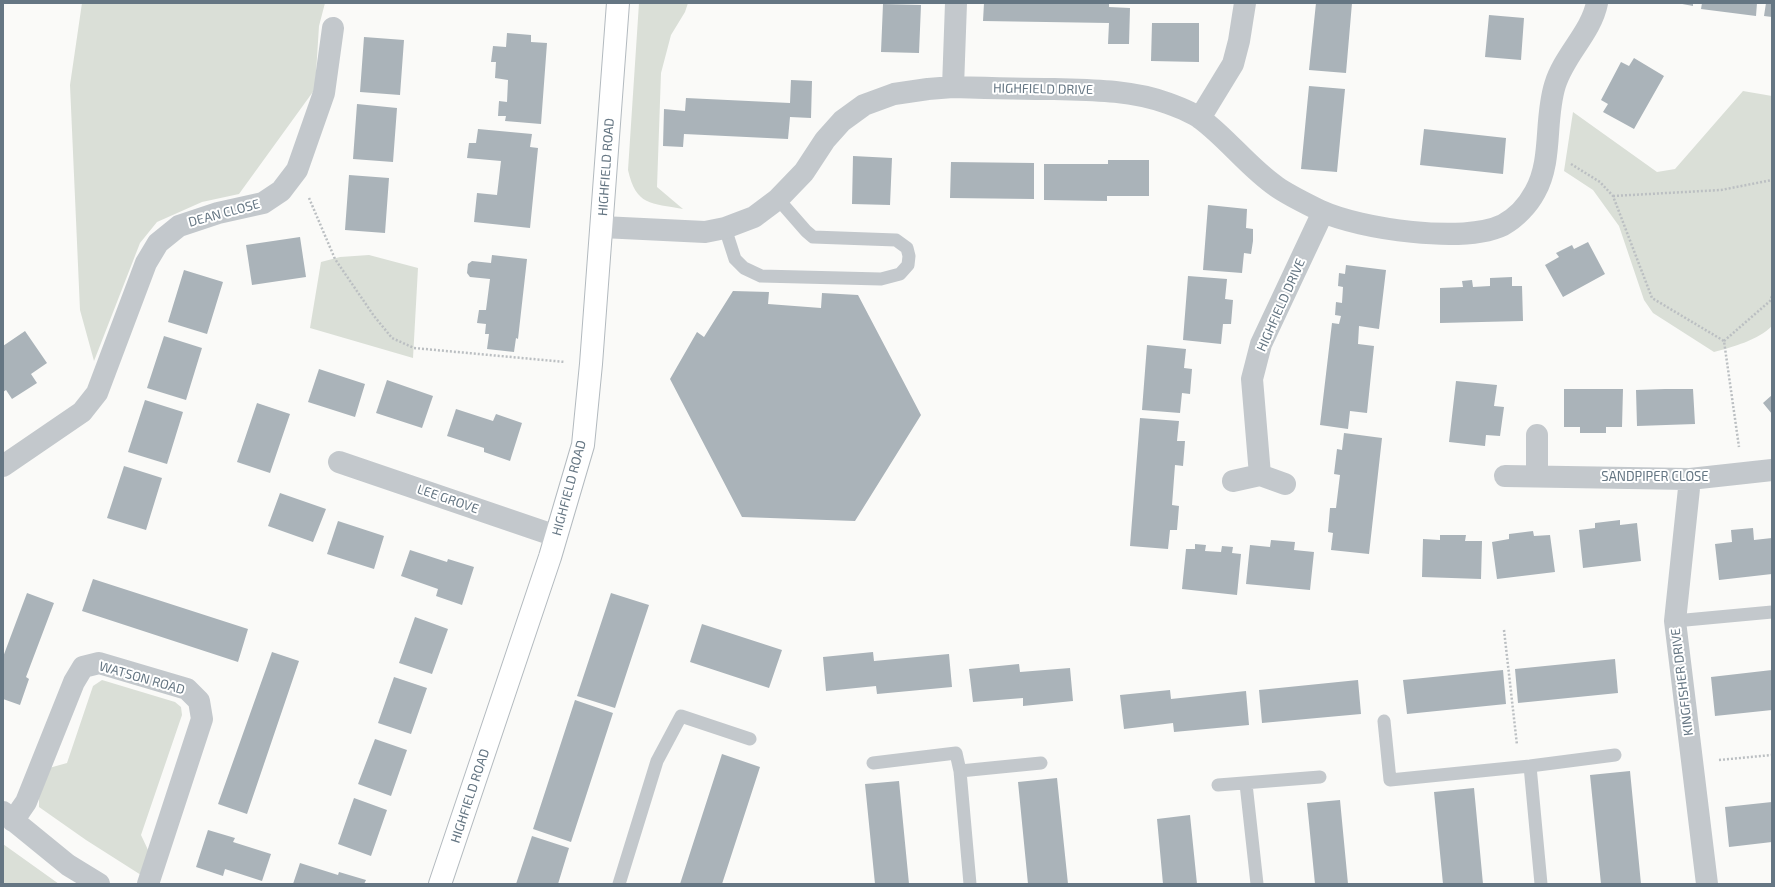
<!DOCTYPE html>
<style>
body{margin:0}
#map{position:relative;width:1775px;height:887px;overflow:hidden;background:#fafaf8;font-family:"Exo 2",sans-serif}
canvas{display:block}
.frame{position:absolute;inset:0;border:4px solid #657683;pointer-events:none}
</style>
<div id="map">
<canvas width="1775" height="887"></canvas>
<div class="frame"></div>
</div>
<script>
const c = document.querySelector('canvas').getContext('2d');
c.lineJoin = 'round';
function fillPath(path, color) {
  c.fillStyle = color;
  c.fill(path, 'evenodd');
}
function strokePath(path, color, width, dash) {
  c.strokeStyle = color;
  c.lineWidth = width;
  c.lineCap = dash ? 'butt' : 'round';
  c.setLineDash(dash || []);
  c.stroke(path);
}
function write(font, color, halo, rows, align = 'center') {
  c.font = font + ' "Exo 2",sans-serif';
  c.lineWidth = 4;
  c.setLineDash([]);
  c.textBaseline = 'middle';
  c.strokeStyle = halo;
  c.fillStyle = color;
  for (const [text, x, y, turn = 0] of rows) {
    c.save();
    c.translate(x, y);
    c.rotate((+turn || 0) * Math.PI / 180);
    c.textAlign = isNaN(turn) ? turn : align;
    if (halo) c.strokeText(text, 0, 0);
    c.fillText(text, 0, 0);
    c.restore();
  }
}
fillPath(new Path2D(`
 M82,3H325L319,26L315,89L239,194L202,202L157,222L140,243L94,361L80,310L70,85Z
 M639,3H688L685,12L671,35L661,73L657,187L683,209C651,203 636,206 628,170Z
 M1743,91L1772,96V326C1758,340 1733,347 1714,352L1653,313L1644,300L1619,226L1593,190L1564,171L1573,112L1657,172L1675,169Z
 M369,255L418,268L413,358L310,328L321,262L340,257Z
 M102,680L175,702L181,707L182,715L141,835L149,852L141,875L86,840L39,807V797L49,768L67,763L93,686Z
 M3,844L59,884H3Z`), '#dadfd7');
fillPath(new Path2D(`
 M984,3H1109V7L1130,8L1129,44H1108L1109,23L983,21Z
 M1316,3H1352L1346,73L1309,70Z
 M1677,3H1693V6Z
 M1702,3H1757L1756,16L1701,9Z
 M1766,3H1772V17L1764,16Z
 M883,4L921,5L919,53L881,52Z
 M1489,15L1524,18L1521,60L1485,57Z
 M1152,23H1199V62L1151,61Z
 M507,33L531,35V42L547,43L541,124L505,121L506,116H498L499,101L507,102L508,80L495,78L496,62H491L493,46L506,47Z
 M364,37L404,40L400,95L360,92Z
 M1634,58L1664,76L1634,129L1603,112L1608,104L1601,100L1621,62L1629,66Z
 M791,80L812,81L811,118L790,117L788,139L684,134L683,147L663,146L664,109L685,111L686,98L790,103Z
 M1309,86L1345,89L1337,172L1301,169Z
 M357,104L397,108L393,162L353,159Z
 M478,129L532,134L530,147L538,148L530,228L474,222L477,193L497,195L501,161L467,158L469,143H476Z
 M1424,129L1506,138L1503,174L1420,165Z
 M853,156L892,158L890,205L852,204Z
 M1108,160H1149V196H1107V201L1044,200V164H1108Z
 M951,162L1034,163V199L950,198Z
 M349,175L389,178L385,233L345,230Z
 M1208,205L1247,209L1246,228L1253,229V241L1251,254L1244,253L1242,273L1203,270Z
 M300,237L306,277L252,285L246,245Z
 M1588,242L1605,274L1563,297L1545,265L1559,257L1556,253L1572,245L1574,249Z
 M492,255L527,259L518,339L516,338L514,352L487,349L489,334H485L486,324L477,323L479,310H486L490,279L470,277L467,273L468,264L472,261L491,263Z
 M1346,265L1386,270L1379,329L1359,326L1358,344L1374,346L1367,413L1350,411L1348,429L1320,425L1332,323L1339,324L1341,316L1335,315L1336,302L1342,303L1343,287L1338,286L1339,273L1345,274Z
 M184,270L223,282L207,334L168,322Z
 M1188,276L1227,279L1225,299L1233,300L1231,324H1223L1221,344L1183,340Z
 M1512,277V286H1522L1523,321L1440,323V288L1463,287L1462,281L1472,280L1473,287L1490,286V278Z
 M733,291L769,292L768,304L821,308L822,293L858,295L921,415L855,521L742,517L670,379L697,332L704,337Z
 M25,331L47,363L31,374L37,383L12,399L6,390L3,392V346Z
 M164,336L202,348L186,400L147,388Z
 M1147,345L1186,349L1184,368L1192,369L1190,394L1182,393L1180,413L1142,410Z
 M319,369L365,384L355,417L308,402Z
 M387,380L433,396L422,428L376,413Z
 M1456,381L1497,385L1494,406L1504,407L1500,436L1486,435L1485,446L1449,442Z
 M1564,389H1623L1622,427H1606V433H1580V427H1564Z
 M1665,389H1693L1695,424L1637,426L1636,390Z
 M1772,395V414L1763,403Z
 M145,400L183,412L167,464L128,452Z
 M257,403L290,414L270,473L237,462Z
 M456,409L493,421L496,414L522,423L510,461L484,452V448L447,436Z
 M1140,418L1179,421L1177,441H1185L1183,466L1175,465L1172,505L1179,506L1177,530H1170L1168,549L1130,546Z
 M1344,433L1382,438L1369,554L1331,550L1333,533L1328,532L1330,508H1336L1340,475L1334,474L1337,449L1342,450Z
 M124,466L162,478L146,530L107,518Z
 M280,493L326,509L313,542L268,526Z
 M1620,520V525L1637,523L1641,561L1583,568L1579,530L1595,528V523Z
 M338,521L384,536L374,569L327,554Z
 M1753,528L1754,540L1772,538V574L1719,580L1715,544L1732,542L1731,530Z
 M1533,531L1534,536L1550,535L1555,572L1497,579L1492,542L1509,539V534Z
 M1440,535H1466L1465,541H1482L1481,579L1422,577L1423,539L1440,540Z
 M1271,540L1295,542L1294,550L1314,552L1310,590L1246,584L1250,545L1270,547Z
 M1195,544L1206,545L1205,551L1221,552L1222,546L1233,547L1232,553L1241,554L1237,595L1182,589L1186,549H1195Z
 M410,550L447,562L448,559L474,567L462,605L436,596L438,589L401,576Z
 M93,579L248,629L238,662L82,611Z
 M27,593L54,603L26,677L29,679L20,705L3,699V657Z
 M611,593L649,605L615,708L577,696Z
 M415,617L448,629L432,674L399,663Z
 M702,624L782,650L769,688L690,662Z
 M272,652L299,661L247,814L218,804Z
 M873,652L874,661L949,654L952,687L877,694L876,686L826,691L823,657Z
 M1615,659L1618,693L1518,703L1515,669Z
 M1019,664L1020,672L1070,668L1073,701L1023,706V698L973,702L969,669Z
 M1503,670L1506,704L1407,714L1403,680Z
 M1772,670V710L1715,716L1711,677Z
 M394,677L427,688L411,734L378,723Z
 M1358,680L1361,714L1262,723L1259,690Z
 M1170,690L1171,699L1246,691L1249,725L1174,732L1173,723L1124,729L1120,695Z
 M575,700L613,713L571,842L533,829Z
 M375,739L407,750L391,796L358,784Z
 M722,754L760,767L722,884H680Z
 M1630,771L1641,884H1601L1590,775Z
 M1057,778L1068,884H1028L1018,782Z
 M899,781L909,884H875L865,784Z
 M1474,788L1483,884H1443L1434,792Z
 M354,798L387,810L371,856L338,844Z
 M1340,800L1348,884H1315L1307,803Z
 M1772,802V842L1729,847L1725,807Z
 M1190,815L1197,884H1163L1157,819Z
 M208,830L235,838L233,842L271,854L262,881L225,869L223,876L196,867Z
 M532,836L569,848L558,884H516Z
 M300,863L338,875L339,872L366,880L364,884H293Z`), '#aab3b9');
const secondary = new Path2D(`
 M440,884L550,557L583,445L591,364L618,3`);
strokePath(secondary, '#b3babf', 24);
strokePath(new Path2D(`
 M1571,164L1600,182L1613,196L1652,298L1724,341L1739,447
 M1613,196L1721,190L1772,180
 M309,198L335,259L374,316L392,338L414,348L565,362
 M1724,341L1770,301L1772,296
 M1504,630L1517,745
 M1719,760L1772,755`), '#bbbfc2', 2.5, [2, 2]);
strokePath(new Path2D(`
 M725,228L735,259L744,268L761,276L881,279L900,274L908,265L909,256L907,248L896,240L813,237L806,231L778,199
 M1675,621L1772,612
 M1384,721L1390,780L1530,766L1615,755
 M873,763L956,753L960,771L970,884
 M1530,766L1541,884
 M960,771L1041,763
 M1246,784L1257,884
 M1218,785L1320,777
 M619,884L657,761L681,716L750,739`), '#c3c8cc', 13);
strokePath(new Path2D(`
 M953,87L956,3
 M1200,118L1233,64L1239,41L1245,3
 M602,227L705,232L725,228L754,217L778,199L804,172L825,140L842,121L864,105L894,94L928,89L953,87C987,88 1021,89 1054,89C1092,90 1131,90 1167,103C1178,107 1192,112 1201,119C1228,139 1249,168 1277,187C1290,196 1307,204 1321,211C1360,229 1464,244 1503,225C1516,218 1528,205 1535,192C1553,160 1544,120 1555,85C1564,55 1591,33 1597,3
 M339,462L556,536
 M3,466L82,412L97,393L146,263L158,243L179,226L218,213L263,203L281,191L297,170L324,93L333,28
 M1260,475L1252,379L1261,344L1323,212
 M1505,476L1690,479L1772,470
 M1537,476V435
 M1690,479L1675,621L1707,884
 M1233,481L1260,475L1285,484
 M3,812L68,865L99,884
 M13,821L26,802L74,682L83,667L99,663L187,689L199,701L202,719L148,884`), '#c3c8cc', 22);
strokePath(secondary, '#fff', 22);
write('13px', '#657683', '#fff', [
 ["HIGHFIELD DRIVE",1043,89,1],
 ["HIGHFIELD ROAD",606,167,-86],
 ["DEAN CLOSE",224,213,-15],
 ["HIGHFIELD DRIVE",1281,305,-66],
 ["SANDPIPER CLOSE",1655,477],
 ["HIGHFIELD ROAD",569,488,-75],
 ["LEE GROVE",448,499,19],
 ["WATSON ROAD",142,678,16],
 ["KINGFISHER DRIVE",1682,682,-97],
 ["HIGHFIELD ROAD",470,796,-72]
]);
</script>
